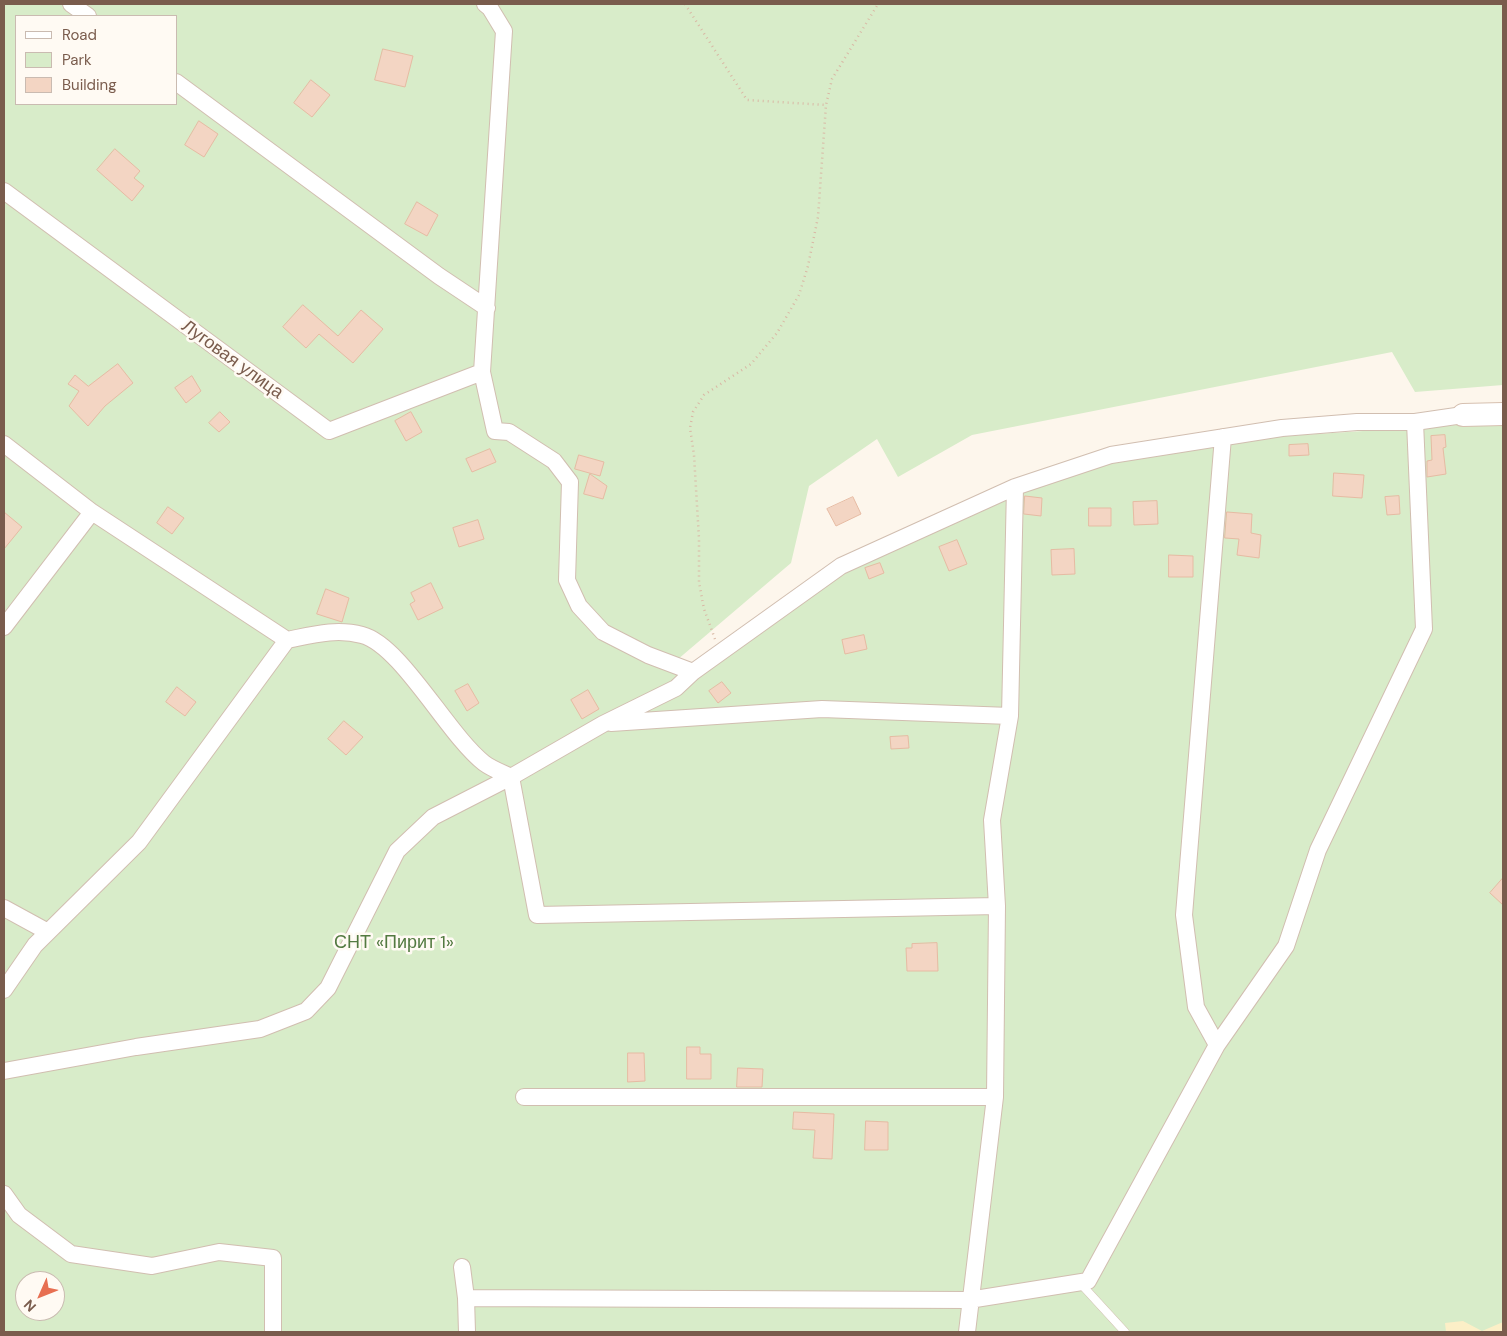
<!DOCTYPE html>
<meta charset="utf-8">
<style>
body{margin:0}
#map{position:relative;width:1507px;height:1336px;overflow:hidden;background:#fdf6ec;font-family:"DM Sans",sans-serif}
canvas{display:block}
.frame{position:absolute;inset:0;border:5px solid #7a5c4d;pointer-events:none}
.legend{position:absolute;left:15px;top:15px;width:162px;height:90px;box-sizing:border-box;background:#fffaf3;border:1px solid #cabbb1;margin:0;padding:6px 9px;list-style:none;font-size:15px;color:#7a5c4d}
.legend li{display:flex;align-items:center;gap:10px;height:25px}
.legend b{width:25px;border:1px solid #cabbb1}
.north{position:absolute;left:15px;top:1271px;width:50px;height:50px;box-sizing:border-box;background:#fffaf3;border:1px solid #cabbb1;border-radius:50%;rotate:226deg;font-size:14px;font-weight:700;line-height:20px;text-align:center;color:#7a5c4d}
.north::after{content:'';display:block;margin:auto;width:18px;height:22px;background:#e76f51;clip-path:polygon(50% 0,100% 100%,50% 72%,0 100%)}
</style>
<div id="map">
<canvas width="1507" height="1336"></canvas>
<div class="frame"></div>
<ul class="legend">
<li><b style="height:6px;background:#fff"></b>Road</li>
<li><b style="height:14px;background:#d8ecc9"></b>Park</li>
<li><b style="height:14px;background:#f3d5c3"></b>Building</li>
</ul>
<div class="north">N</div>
</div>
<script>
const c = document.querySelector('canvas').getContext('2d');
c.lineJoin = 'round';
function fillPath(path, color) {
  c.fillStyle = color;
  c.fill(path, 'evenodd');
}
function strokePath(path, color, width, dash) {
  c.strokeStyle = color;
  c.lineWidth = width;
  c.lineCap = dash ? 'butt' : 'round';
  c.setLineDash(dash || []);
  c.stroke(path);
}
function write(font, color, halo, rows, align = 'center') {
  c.font = font + ' "DM Sans",sans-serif';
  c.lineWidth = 5;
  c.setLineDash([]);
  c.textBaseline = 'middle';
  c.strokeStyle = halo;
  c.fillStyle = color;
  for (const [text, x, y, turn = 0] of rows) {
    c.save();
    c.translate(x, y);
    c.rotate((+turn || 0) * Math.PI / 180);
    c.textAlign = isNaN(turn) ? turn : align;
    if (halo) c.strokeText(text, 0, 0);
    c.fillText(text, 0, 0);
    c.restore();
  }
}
fillPath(new Path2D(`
 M4,4H1503V385L1415,392L1392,352L972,435L898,477L877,439L809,486L791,563L677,660L694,674L818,587L997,496L1117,458L1239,439L1503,422V1332H4ZM16,16H176V104H16ZM25,1281H55V1311H25Z`), '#d8ecc9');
fillPath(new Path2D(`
 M1463,1321L1482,1331L1503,1322V1332H1446L1445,1323Z`), '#fcefc7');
const building = new Path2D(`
 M383,49L413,56L405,87L375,80Z
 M311,80L330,95L312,117L294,103Z
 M199,121L218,134L204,157L185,145Z
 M115,149L140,171L134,178L144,186L132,201L97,170Z
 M417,202L438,215L427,236L405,224Z
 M303,305L338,336L361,310L383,329L353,363L319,334L306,348L283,327Z
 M118,364L133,383L105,406L88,426L69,406L79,391L68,384L75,375L88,386Z
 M192,376L201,391L186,403L175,388Z
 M220,412L230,422L219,432L209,423Z
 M411,412L422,432L406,441L395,421Z
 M1445,435L1446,447L1443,448L1446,474L1427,477V461L1432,460L1431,436Z
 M1308,444L1309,455L1289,456V445Z
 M490,449L496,462L472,472L466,459Z
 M579,455L604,462L600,476L575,469Z
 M1334,473L1364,475L1362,498L1333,496Z
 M590,474L607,486L603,499L584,494Z
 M1025,496L1042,498L1041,516L1024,514Z
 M1399,496L1400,514L1387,515L1385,497Z
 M853,497L861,514L836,526L827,509Z
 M1157,501L1158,524L1134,525L1133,502Z
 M168,507L184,518L172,534L157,523Z
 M1089,508H1111V526H1089Z
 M4,512L22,527L4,549Z
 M1227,512L1252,514L1251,533L1261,535L1259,558L1237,555L1239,539L1225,538Z
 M478,520L484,539L459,547L453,528Z
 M957,540L967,564L949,571L939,547Z
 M1074,549L1075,574L1052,575L1051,550Z
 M1169,555L1193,556V577H1169Z
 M880,563L884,573L869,579L865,568Z
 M431,583L443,608L418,620L410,604L415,601L411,593Z
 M326,589L349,598L342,622L317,614Z
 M864,635L867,649L845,654L842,640Z
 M722,682L731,693L718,703L709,691Z
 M468,684L479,703L467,711L455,691Z
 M177,687L196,702L185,716L166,702Z
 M588,690L599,709L582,719L571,700Z
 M344,721L363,737L346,755L328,739Z
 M908,736L909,748L891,749L890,737Z
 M1503,878V905L1490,893Z
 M937,943L938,971H907L906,948H912V944Z
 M687,1047H700V1054H711V1079H687Z
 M628,1053H644L645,1081L628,1082Z
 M738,1068L763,1069L762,1087H737Z
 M794,1112L834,1114L832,1159L813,1158L815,1130L793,1129Z
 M866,1121L888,1122V1150H865Z`);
fillPath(building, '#f3d5c3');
strokePath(building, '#e6bba3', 1);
const lane = new Path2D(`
 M1081,1284L1125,1332`);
const street = new Path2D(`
 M71,4L88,16
 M485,4L490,8L504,31L482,372L495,431L509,432L554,461L570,482L567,580L579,606L603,632L648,655L693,672
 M176,82L439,276L487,308
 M4,191L329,431L482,372
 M4,444L92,512L287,640C312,635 336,628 362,635C401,645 448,735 484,763C492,769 503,773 511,777L537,915L997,906
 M4,627L92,512
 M611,723L822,709L1010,716
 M4,908L48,932
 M4,990L35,945L139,842L287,640
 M1217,1045L1286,946L1318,850L1424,629L1415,422
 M4,1071L136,1047L260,1029L306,1011L328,988L397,851L433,817L511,777L603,724L676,688L693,672L841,566L1015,487L1111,455L1282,428L1357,422H1415L1463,415
 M524,1097H995
 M4,1194L19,1215L71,1254L152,1266L219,1252L273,1258V1332
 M462,1267L466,1298L467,1332
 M466,1298L969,1300L1088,1281L1217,1045L1196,1007L1184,915L1223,437
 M967,1332L995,1097L997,906L992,820L1010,716L1015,487`);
const secondary = new Path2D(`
 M1463,415L1503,414`);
strokePath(lane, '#d1beb0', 9);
strokePath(street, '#d1beb0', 18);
strokePath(secondary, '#d6c0b0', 24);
strokePath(new Path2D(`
 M685,4L747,100L826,105
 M715,639L704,609L699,582V539L694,455L690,428L693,412L704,395L751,364L777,333L799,295L808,266L818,217L826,105L832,79L878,4`), '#d9b8a5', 2.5, [1, 4]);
strokePath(lane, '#fff', 8);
strokePath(street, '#fff', 16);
strokePath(secondary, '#fff', 22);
write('18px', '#7a5c4d', '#fffaf3', [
 ["Луговая улица",232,360,36]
]);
write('18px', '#537a41', '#fffaf3', [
 ["СНТ «Пирит 1»",394,943]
]);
</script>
